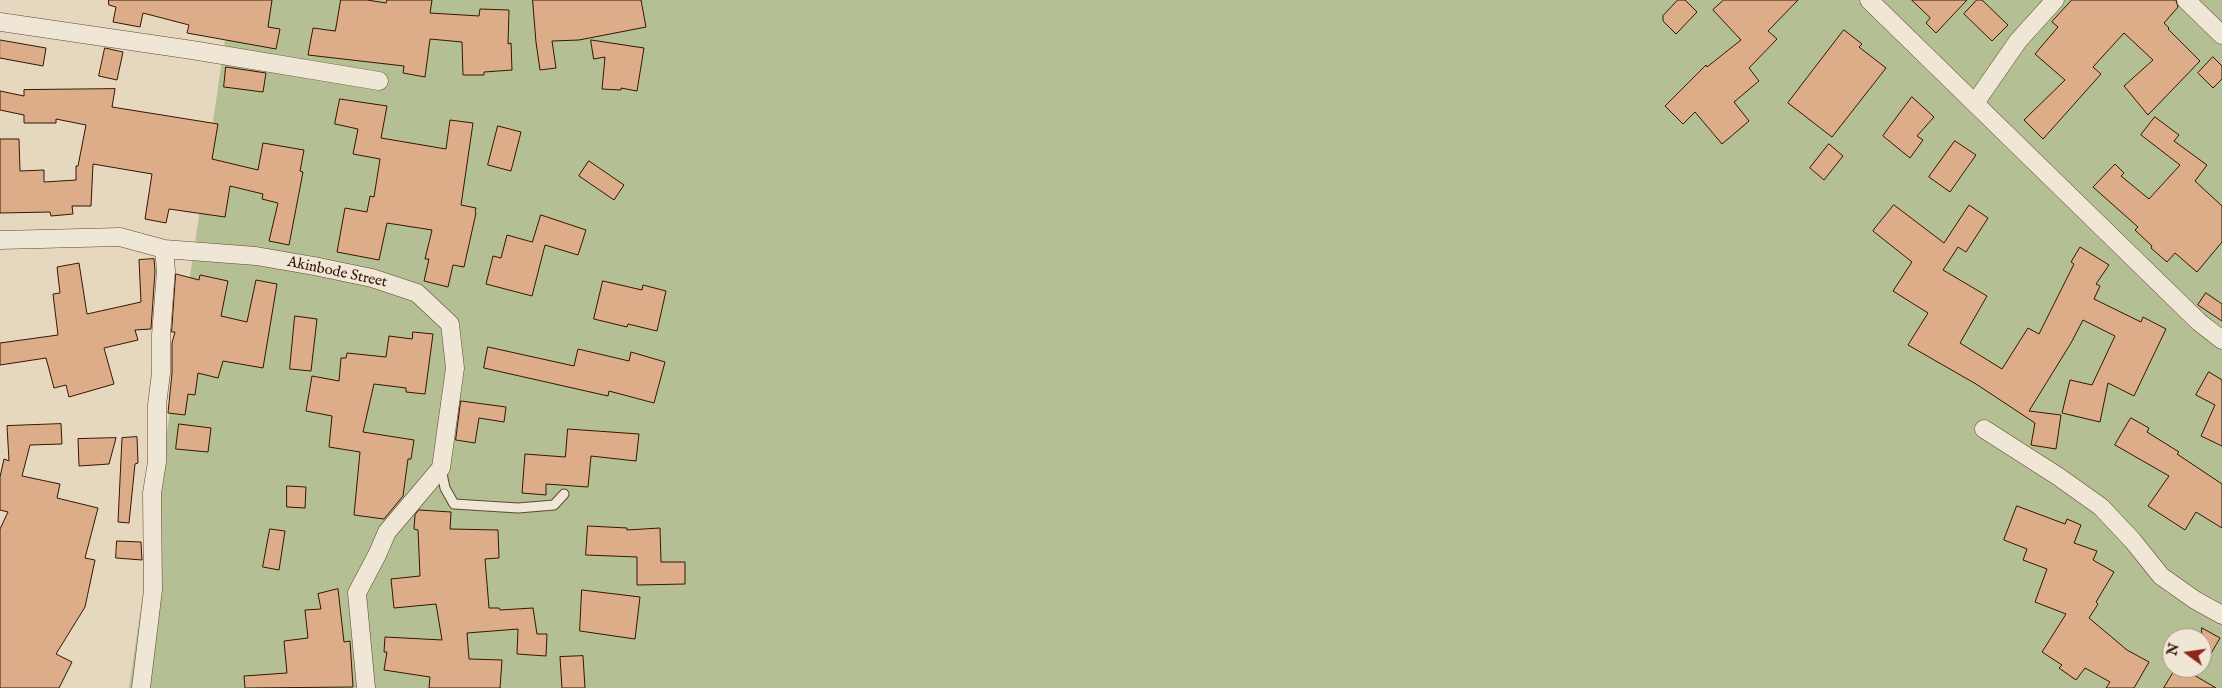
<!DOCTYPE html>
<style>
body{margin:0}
#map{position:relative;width:2222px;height:688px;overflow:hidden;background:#e6d8bf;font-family:"IM FELL English",serif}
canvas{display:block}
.north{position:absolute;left:2162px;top:628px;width:50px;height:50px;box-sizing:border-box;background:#efe6d5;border:1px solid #a59381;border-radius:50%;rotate:284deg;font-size:14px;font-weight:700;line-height:20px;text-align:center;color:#351602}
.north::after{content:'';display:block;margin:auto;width:18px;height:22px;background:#8f2418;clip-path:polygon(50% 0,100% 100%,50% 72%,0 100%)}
</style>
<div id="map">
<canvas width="2222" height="688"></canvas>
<div class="north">N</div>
</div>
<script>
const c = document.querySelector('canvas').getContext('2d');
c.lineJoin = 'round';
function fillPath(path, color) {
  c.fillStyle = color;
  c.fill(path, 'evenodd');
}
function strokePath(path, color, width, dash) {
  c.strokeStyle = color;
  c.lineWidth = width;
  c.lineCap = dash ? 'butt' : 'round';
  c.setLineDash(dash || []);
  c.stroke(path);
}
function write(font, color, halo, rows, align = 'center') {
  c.font = font + ' "IM FELL English",serif';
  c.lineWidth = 4;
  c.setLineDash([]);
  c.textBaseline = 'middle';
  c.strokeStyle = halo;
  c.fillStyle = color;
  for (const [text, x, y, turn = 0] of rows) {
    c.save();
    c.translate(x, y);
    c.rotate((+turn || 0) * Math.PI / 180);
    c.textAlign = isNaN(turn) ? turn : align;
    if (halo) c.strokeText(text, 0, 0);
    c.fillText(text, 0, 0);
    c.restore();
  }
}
fillPath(new Path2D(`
 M231,0H2222V688H129ZM2172,638H2202V668H2172Z`), '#b4bf93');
const building = new Path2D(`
 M109,0H272L268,27L280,29L276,49L187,33L189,25L143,13L140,27L113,22L116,7L109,5Z
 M341,0H367L386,3L387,0H432L430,13L479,16L480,9L509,10L508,44L511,43L512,70L484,72V75H463L462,42L430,39L425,77L403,73L404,66L308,55L313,28L335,31Z
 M533,0H641L646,27L579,40L552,41L556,68L540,70L536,42Z
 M1678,0H1685L1697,12L1676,34L1663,21V16Z
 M1724,0H1798L1768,31L1777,39L1749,68L1759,81L1734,102L1749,121L1722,144L1695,112L1683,124L1665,106L1706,65L1707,67L1741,40L1713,10Z
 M1912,0H1967L1936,33L1926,23L1930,18Z
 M1977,0H1982L2008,25L1992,41L1964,14Z
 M2072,0H2176L2178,7L2164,23L2169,28L2168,29L2200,61L2148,115L2124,86L2153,60L2124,33L2093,67L2101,74L2043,139L2024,120L2065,80L2035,54L2058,27L2052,22Z
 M1844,30L1862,44L1859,47L1886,68L1832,137L1788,103Z
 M0,40L46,48L43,66L0,58Z
 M591,40L644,48L637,91L621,88V90L602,89L605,57L594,59Z
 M105,48L123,52L117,80L99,76Z
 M2213,57L2222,66V79L2213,88L2198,73Z
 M226,67L266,73L263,92L224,87Z
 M115,89L112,107L218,124L212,159L258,170L263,143L304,150L300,171L303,172L289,245L269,241L278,203L262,199L263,194L230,186L225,217L169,209L166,223L145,219L152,174L93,164L91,206H72L73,214L51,216L50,212L0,213V139H19L20,171L44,170V182L76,180V166H78L86,125L56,119V123H24V115L0,110V91L24,96V90Z
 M1912,97L1934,117L1917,136L1923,140L1910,158L1883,136Z
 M340,99L387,106L381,138L446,149L450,120L473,123L461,205L476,208L475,212L476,213L464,267L453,265L448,287L424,281L429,259H425L432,230L387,223L379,260L337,252L345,208L367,212L370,196L374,197L380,159L353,154L358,129L335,124Z
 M2155,117L2179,135L2174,141L2207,165L2195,181L2222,206V242L2197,272L2175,253L2167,262L2151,248L2152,246L2135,230L2138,227L2093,187L2115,164L2124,173L2121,176L2149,199L2180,165L2141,135Z
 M498,126L521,132L511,171L488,165Z
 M1955,141L1976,155L1950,192L1929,177Z
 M1829,144L1843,156L1824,180L1810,168Z
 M589,161L624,185L614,200L579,176Z
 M1894,205L1944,243L1969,205L1988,218L1966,252L1958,247L1943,270L1987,296L1960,343L2002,369L2028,328L2039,334L2074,264L2071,262L2080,247L2109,265L2096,284L2100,286L2094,299L2141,322L2143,317L2166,329L2134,396L2108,383L2100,422L2062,413L2070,380L2092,385L2115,336L2083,320L2071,343L2029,411L2061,415L2056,449L2031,445L2035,423L1976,384L1908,345L1928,313L1893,291L1912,262L1873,231Z
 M541,215L586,230L578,255L545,245L532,296L486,284L493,256L501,258L507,235L532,242Z
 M154,259L155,271L151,329L135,330L138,340L104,348L114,384L69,397L66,385L54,388L46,358L0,365V343L58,335L53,294L60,293L57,267L79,263L87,314L141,302L139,260Z
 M176,274L199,280L200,275L228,281L221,316L247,322L256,280L277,284L263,368L223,361L218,378L198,373L195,395L188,394L185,415L168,413L172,373V343L175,332H172Z
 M603,281L642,290L643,285L666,291L657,331L628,324L627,327L594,319Z
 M2206,293L2222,304V321L2198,305Z
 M295,316L317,319L311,371L290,369Z
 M413,332L433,334L425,394L406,392V388L374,384L363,432L414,440L411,459H408L403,496L384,519L354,515L360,452L329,447L332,416L306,411L312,376L339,381L341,358H346L347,353L386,357L389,336L412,339Z
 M488,347L574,366L578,349L629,361L631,352L665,362L654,403L609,391L608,396L484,368Z
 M2209,372L2222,380V446L2201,436L2215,405L2196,395Z
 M461,401L506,407L504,422L479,418L475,443L456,440Z
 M2131,418L2149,428L2147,432L2179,452L2177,454L2222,484V528L2196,512L2185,530L2148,506L2169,476L2115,445Z
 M61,424L62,444L30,445L22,476L60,484L57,498L98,508L85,558L95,560L85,607L56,654L72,662L59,688H0V529L8,512L0,510V477L4,459L9,461L7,426Z
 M179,424L211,428L208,452L176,449Z
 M568,429L639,434L636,461L591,456L588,487L546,484V495L522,493L525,454L565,457Z
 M137,437L138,463L135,464L129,523L118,522L122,438Z
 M116,438L109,464L79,466L78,439Z
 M287,486L306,487L305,508L287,507Z
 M2017,506L2065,524L2067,519L2081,525L2074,543L2097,551L2093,560L2114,572L2096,602L2098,604L2089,618L2127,650L2149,662L2134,688H2106L2110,682L2085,668L2076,680L2059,668L2062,665L2042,652L2066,614L2035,602L2047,569L2023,560L2027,549L2004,540Z
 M419,510L451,512L450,529L498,530L499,558L485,559L489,608H499L500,610L533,608L537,634H547L546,656L517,654L518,629L467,633L469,659L502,660L500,688H429L430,677L384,670L387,652H384L385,637L442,640L436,604L394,608L391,579L420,576L418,530L414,529L415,515Z
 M588,526L627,528V530L660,528L661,562H685V584L637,585V557L586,555Z
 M270,529L285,531L279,570L263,567Z
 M117,541L141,542L142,560L116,558Z
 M338,589L344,642L350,641L353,687L245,688L244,676L287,673L284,641L308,638L305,610L321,609L318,594Z
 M582,590L640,597L635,639L580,631Z
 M2202,628L2220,638L2202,669Z
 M583,656L585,688H562L560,657Z
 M2176,668H2182L2216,688H2164Z`);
fillPath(building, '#ddad8a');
strokePath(building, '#351602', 1);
const service = new Path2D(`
 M441,469L445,488L454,504L518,508L554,505L564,494`);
const minor = new Path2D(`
 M1869,0L2199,322L2222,340
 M2186,0L2222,35
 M0,22L192,50L379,81
 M1975,103L2018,41L2055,0
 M0,240L120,237L164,249L256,256L314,266L372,278L417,293L450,324L455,368L441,468L387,532L377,555L357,593L366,688
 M1984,429L2059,477L2101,507L2133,541L2161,576L2195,600L2222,615
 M141,688L153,590L152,493L157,462V405L161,373V335L166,271L164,249`);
strokePath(service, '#614631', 11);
strokePath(minor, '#614631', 19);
strokePath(service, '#efe6d5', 9);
strokePath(minor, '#efe6d5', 18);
write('15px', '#351602', '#efe6d5', [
 ["Akinbode Street",337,273,12]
]);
</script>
